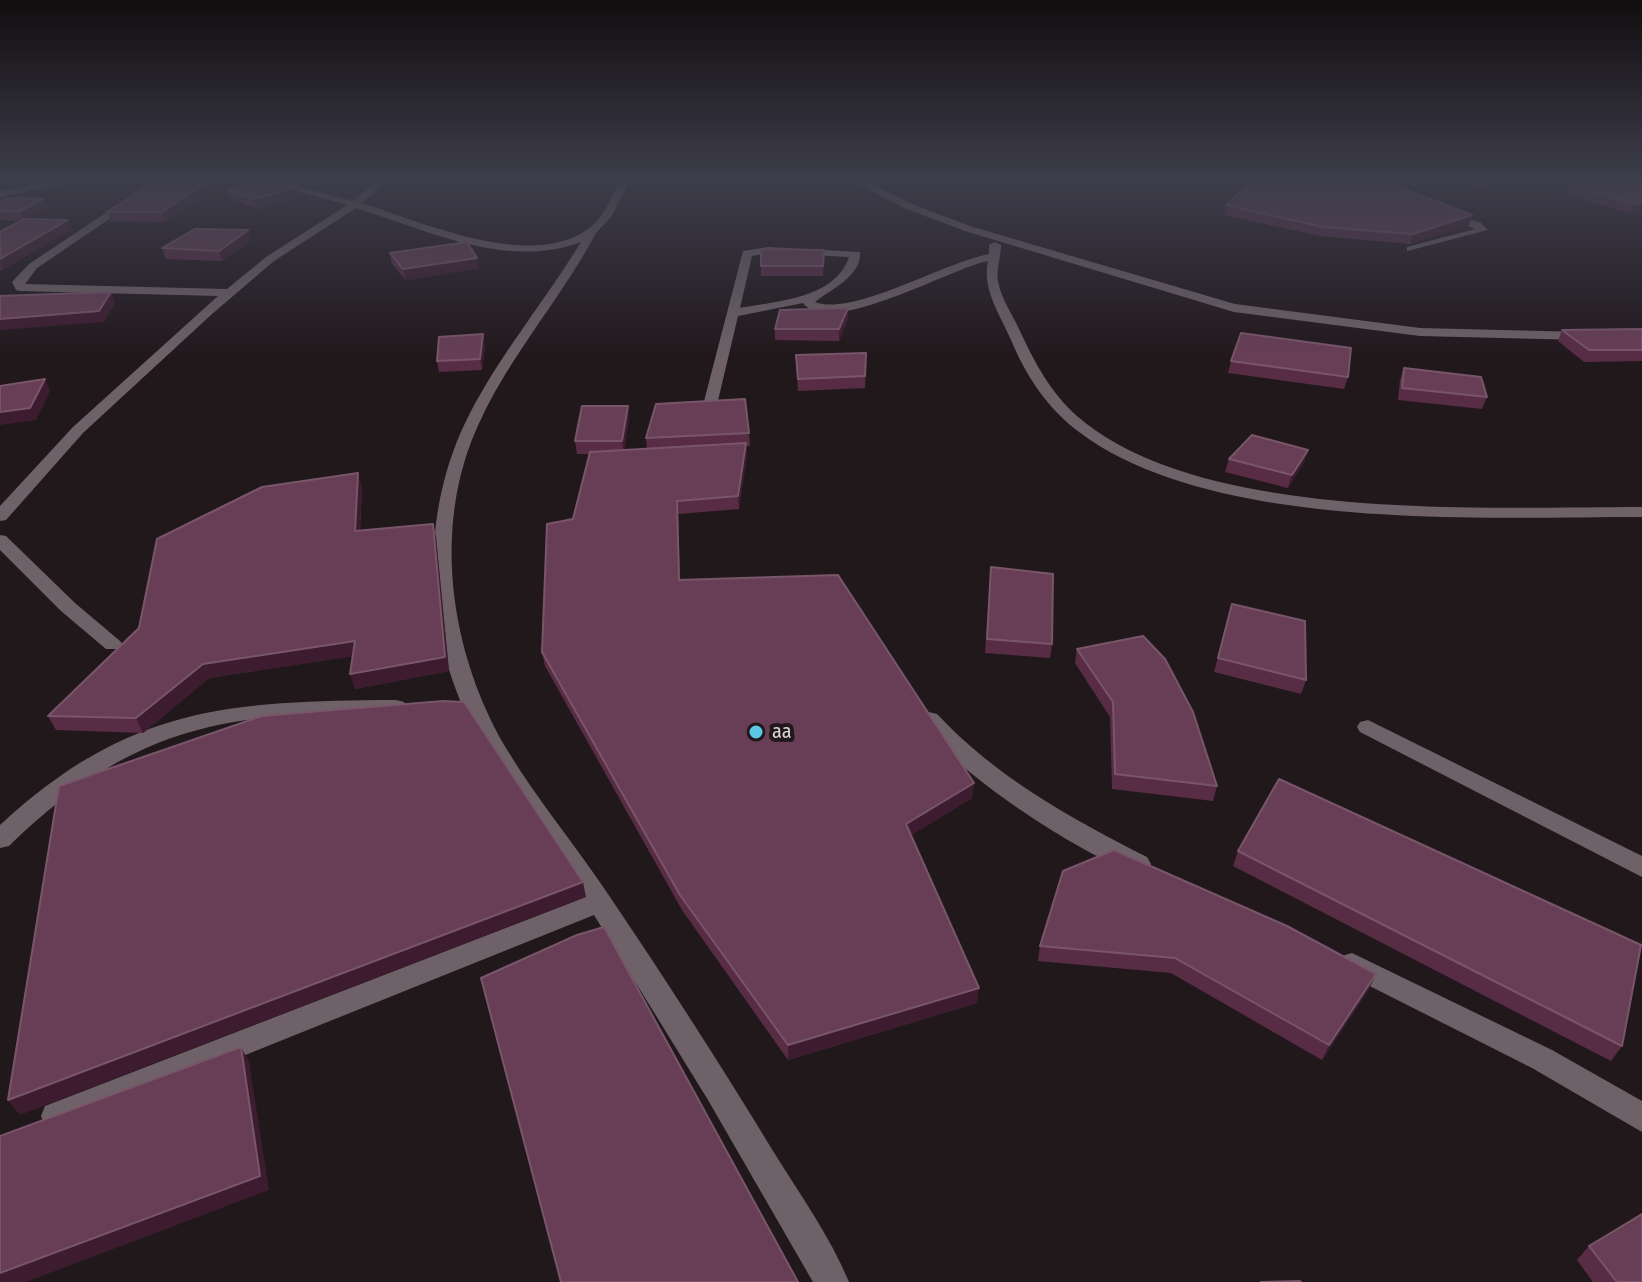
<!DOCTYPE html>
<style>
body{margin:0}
canvas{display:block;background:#21181c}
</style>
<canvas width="1642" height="1282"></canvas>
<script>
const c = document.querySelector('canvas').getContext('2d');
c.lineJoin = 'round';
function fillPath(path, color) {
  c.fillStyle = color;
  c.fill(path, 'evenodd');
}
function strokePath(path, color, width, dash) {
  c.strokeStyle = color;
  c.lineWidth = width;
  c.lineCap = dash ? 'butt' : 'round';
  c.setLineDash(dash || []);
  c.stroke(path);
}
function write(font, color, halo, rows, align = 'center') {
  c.font = font + ' "Fira Sans Condensed",sans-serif';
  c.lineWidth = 8;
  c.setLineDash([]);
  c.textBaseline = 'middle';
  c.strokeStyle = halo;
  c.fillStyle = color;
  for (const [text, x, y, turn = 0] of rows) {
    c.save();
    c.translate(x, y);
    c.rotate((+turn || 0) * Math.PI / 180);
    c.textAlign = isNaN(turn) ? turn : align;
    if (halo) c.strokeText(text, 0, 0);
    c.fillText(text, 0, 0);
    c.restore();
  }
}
fillPath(new Path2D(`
 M71,178H93L0,197V191Z
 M158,178H170L37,268L25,284L227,289L266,257L347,205L249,178H268L353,201L375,182V178H385L383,185L362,203C423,222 529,271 588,229C605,217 612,195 622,178H632L611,217L596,233C553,314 484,383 461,474C438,566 459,668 506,748C537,800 577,847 610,897C666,980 721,1065 773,1151C799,1193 830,1236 849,1282H813L708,1100L594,915L56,1131L45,1126L41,1116L45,1106L583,898C546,842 504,790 474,730C423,632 419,513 469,415C501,353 545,301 581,242C507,270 427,230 356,208L274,261L212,314L83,433L6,520L0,521V506L73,427L218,296L20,291L16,290L12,282L29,264Z
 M847,178H860L912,204L973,227L1235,304L1420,328L1584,332L1591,336L1584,340L1420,336L1234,312L965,231L904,208Z
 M1444,210L1481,223L1488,230L1407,251V247L1475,229L1440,215L1439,213Z
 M995,242L1001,245C1001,257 996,269 998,281C1001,299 1013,315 1020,331C1035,363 1050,392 1077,416C1199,523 1486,507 1642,507V517C1481,517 1212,532 1079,432C1048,409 1026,376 1011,340C1000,314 982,290 988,261C951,268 830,338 803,303L738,316L716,409L709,413L702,409L743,251L768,247L860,252C862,276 831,289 815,302C852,317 945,262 989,254V245ZM768,253L849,257C835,299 776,301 740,308L752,256Z
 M0,535L6,536L75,603L120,641L123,645L120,649H106L61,611L0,550Z
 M396,700L404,702L407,707L404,712C371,721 323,714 288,716C169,723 94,764 9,846L0,848V825C129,706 229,701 396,700Z
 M929,712L937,714C996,777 1070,818 1147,857L1151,864L1147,871L1138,874C1082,856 949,769 918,719L921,714Z
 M1368,720L1642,856V877L1360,732L1357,727L1360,722Z
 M1352,953L1552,1050L1642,1101V1132L1532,1068L1342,972L1338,964L1342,956Z`), '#6e6268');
fillPath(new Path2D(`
 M160,178H221L222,183L165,222L111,221L107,212Z
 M1422,178H1490L1483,187Z
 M1642,183V212L1631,213L1565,194L1568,185Z
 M298,187L300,197L257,209L231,199L228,190Z
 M43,199L47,209L28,219L68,220L72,229L0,271V232L20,221L0,220V202Z
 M1226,205L1469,225L1410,244L1320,236L1224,215Z
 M248,230L251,240L222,261L166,259L162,248Z
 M455,244L479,268L406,280L392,264L390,253Z
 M824,250L823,276H761V266Z
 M848,308V319L839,341L775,340V329Z
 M1642,329V361L1584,362L1558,341L1562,330Z
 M485,345L482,370L439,372L437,361Z
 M866,353L865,388L798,391L796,355Z
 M1231,361L1348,377L1344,389L1228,373Z
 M1404,368L1487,397L1482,409L1398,400L1400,380Z
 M629,418L624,450L647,449L646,438L749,433L750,446H746L747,455L739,509L678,514L680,580L974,783L972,798L911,835L977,1003L788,1060L682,910L545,666L542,652L573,519L589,454H577L575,441Z
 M1308,450L1304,462L1288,488L1225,472L1229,459Z
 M362,486L360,531L433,524L436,537L449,671L355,689L353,656L209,678L143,733L56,730L48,716Z
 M991,567L1052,644L1050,658L985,653Z
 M1232,604L1306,680L1301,694L1214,672Z
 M1077,649L1217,786L1213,801L1112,789L1110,717L1075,663Z
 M1238,851L1622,1046L1611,1061L1233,866Z
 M1040,946L1376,974L1369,989L1322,1060L1171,973L1038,961Z
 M1589,1246L1642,1282H1593L1577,1260Z`), '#592c46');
fillPath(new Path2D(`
 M0,178H52L0,188Z
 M213,178H221L222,183L165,222L162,212Z
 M298,187L300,197L257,209L254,199Z
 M43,199L47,209L24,221L20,211Z
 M1642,203V212L1631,213L1635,204Z
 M1472,215L1469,225L1410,244L1413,234Z
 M68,220L72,229L1,271L0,259Z
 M248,230L251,240L222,261L219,251Z
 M477,258L479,268L406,280L403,269Z
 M111,292L115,303L104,322L0,330V319Z
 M848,308V319L839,341V329Z
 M483,334L485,345L482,370L480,359Z
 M45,379L50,391L36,420L0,425V412Z
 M628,406L629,418L624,454L622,441Z
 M746,443L747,455L739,509L738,496Z
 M1308,450L1304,462L1288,488L1292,475Z
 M358,473L362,486L359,545L355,531Z
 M433,524L436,537L449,671L355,689L350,674Z
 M355,641L360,655L209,678L143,733L136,718L203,664Z
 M974,783L972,798L905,839L906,824Z
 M583,882L586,897L20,1115L8,1100Z
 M1376,974L1369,989L1322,1060L1329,1045Z
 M979,988L977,1003L788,1060V1045Z
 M241,1047L249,1062L269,1190L26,1282H0V1273Z`), '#3d1c2f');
const building = new Path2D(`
 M160,178H213L162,212H107Z
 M1256,178H1379L1389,183L1472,215L1413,234L1323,227L1226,205Z
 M265,179L298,187L254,199L228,190Z
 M1627,179L1642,183V203L1635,204L1568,185Z
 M7,198L43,199L20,211H0V202Z
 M24,219L68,220L0,259V232Z
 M195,229L248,230L219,251L162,248Z
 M467,242L477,258L403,269L390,253Z
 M761,249L824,250L823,266H761Z
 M111,292L99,311L0,319V296Z
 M848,308L839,329H775L780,310Z
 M1642,329V350H1589L1562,330Z
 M1241,333L1351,348L1348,377L1231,361Z
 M483,334L480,359L437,361L439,337Z
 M866,353L865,376L798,379L796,355Z
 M1404,368L1481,377L1487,397L1402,388Z
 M45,379L30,408L0,412V386Z
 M745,399L749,433L646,438L656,404Z
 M582,406H628L622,441H575Z
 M1252,435L1308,450L1292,475L1229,459Z
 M746,443L738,496L677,501L679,580L838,575L974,783L906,824L979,988L788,1045L680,895L542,652L547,524L573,519L590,452Z
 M358,473L355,531L433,524L445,657L350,674L355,641L203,664L136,718L48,716L139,628L157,539L262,487Z
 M991,567L1053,574L1052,644L987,639Z
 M1232,604L1305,621L1306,680L1218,658Z
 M1143,636L1165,659L1193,712L1217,786L1115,774L1113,702L1077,649Z
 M443,701L464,702L583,882L8,1100L59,786L262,716Z
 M1279,779L1641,945L1622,1046L1238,851Z
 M1114,850L1287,926L1376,974L1329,1045L1175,958L1040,946L1063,871Z
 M604,927L798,1282H561L481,978L577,935Z
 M241,1047L260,1176L0,1273V1136Z
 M1642,1214V1282H1617L1589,1246Z
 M1300,1281L1301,1282H1261Z`);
fillPath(building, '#673e56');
strokePath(building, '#79556a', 2);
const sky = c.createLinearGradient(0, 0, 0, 358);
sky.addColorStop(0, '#120d0f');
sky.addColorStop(0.5, '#3d3d4b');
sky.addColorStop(1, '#3d3d4b00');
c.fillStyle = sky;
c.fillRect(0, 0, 1642, 358);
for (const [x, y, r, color] of [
 [756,732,8,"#5bc8e6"]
]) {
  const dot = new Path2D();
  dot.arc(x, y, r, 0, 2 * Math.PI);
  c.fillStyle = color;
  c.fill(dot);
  strokePath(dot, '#21181c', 3);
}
write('20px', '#dbd4d8', '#21181c', [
 ["aa",772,732]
], 'left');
</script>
